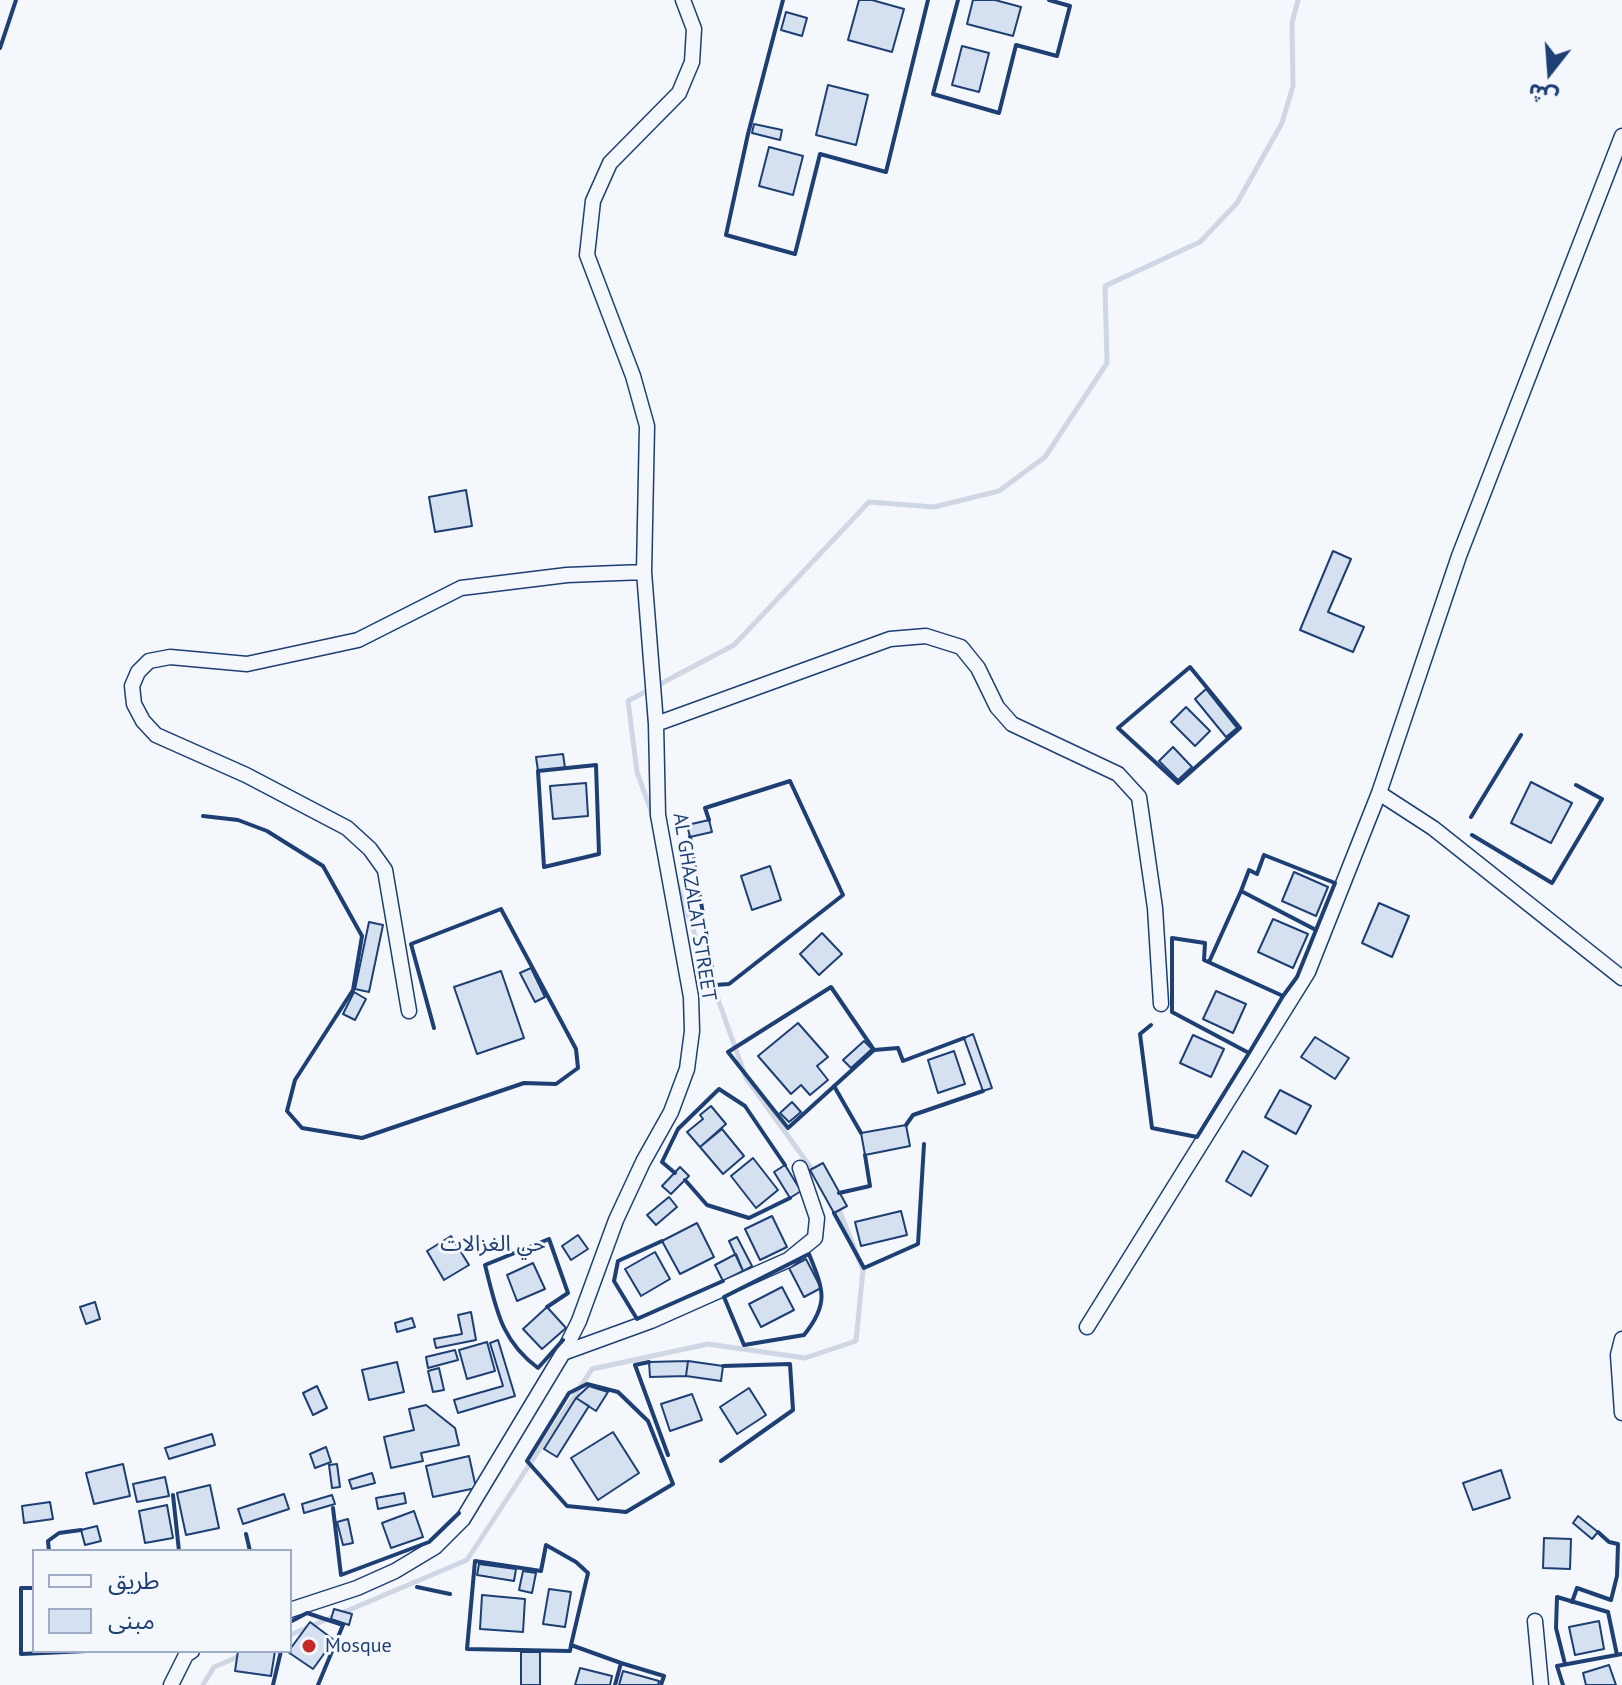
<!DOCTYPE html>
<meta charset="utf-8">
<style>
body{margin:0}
#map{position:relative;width:1622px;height:1685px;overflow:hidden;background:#f4f7fb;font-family:"PT Sans","Noto Sans Arabic",sans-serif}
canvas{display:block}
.legend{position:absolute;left:32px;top:1549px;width:260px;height:104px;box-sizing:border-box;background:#f4f7fb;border:2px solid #9eadc5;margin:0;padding:10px 14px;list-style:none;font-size:24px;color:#1d3f73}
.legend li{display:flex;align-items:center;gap:16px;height:40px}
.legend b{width:40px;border:2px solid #9eadc5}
.north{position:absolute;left:1510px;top:32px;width:80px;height:80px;-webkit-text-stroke:6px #f4f7fb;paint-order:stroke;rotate:197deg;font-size:22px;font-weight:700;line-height:32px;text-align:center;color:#1d3f73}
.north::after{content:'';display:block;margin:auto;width:28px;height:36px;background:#1d3f73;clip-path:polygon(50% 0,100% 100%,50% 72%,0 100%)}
</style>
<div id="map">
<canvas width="1622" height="1685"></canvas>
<ul class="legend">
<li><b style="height:10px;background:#f4f7fb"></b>طريق</li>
<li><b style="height:22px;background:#d5e0f0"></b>مبنى</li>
</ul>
<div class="north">ش</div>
</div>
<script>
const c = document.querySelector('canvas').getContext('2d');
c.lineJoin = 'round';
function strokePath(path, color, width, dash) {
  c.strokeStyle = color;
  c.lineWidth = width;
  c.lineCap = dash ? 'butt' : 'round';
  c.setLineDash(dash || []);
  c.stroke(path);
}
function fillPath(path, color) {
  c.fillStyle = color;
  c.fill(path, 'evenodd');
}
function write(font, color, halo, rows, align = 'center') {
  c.font = font + ' "PT Sans","Noto Sans Arabic",sans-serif';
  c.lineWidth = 6;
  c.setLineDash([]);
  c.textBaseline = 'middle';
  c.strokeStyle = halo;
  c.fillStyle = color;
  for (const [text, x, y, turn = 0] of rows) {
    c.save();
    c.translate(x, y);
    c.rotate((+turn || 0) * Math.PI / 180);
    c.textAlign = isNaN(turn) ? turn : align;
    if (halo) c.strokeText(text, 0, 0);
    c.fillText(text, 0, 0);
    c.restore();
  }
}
strokePath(new Path2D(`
 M652,814L637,772L628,701L734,645L869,502L934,507L999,491L1045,457L1107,363L1105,286L1200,242L1237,203L1282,123L1293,86L1292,23L1298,0
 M677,884L746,1078L814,1172
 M290,1635L467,1560L592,1369L708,1344L805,1358L856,1341L863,1270L838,1207
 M203,1685L214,1667L252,1651`), '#cfd7e4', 5);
const building = new Path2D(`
 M859,0H872L904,9L892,52L848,40Z
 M973,0H995L1021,7L1013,36L967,24Z
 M786,12L807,18L802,36L781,30Z
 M962,46L989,53L979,92L952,85Z
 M828,85L868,95L856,145L816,135Z
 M754,124L782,130L780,140L752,133Z
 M769,147L803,156L793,195L759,186Z
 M466,490L472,526L435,532L429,497Z
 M1333,551L1351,559L1328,612L1364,627L1353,652L1300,630Z
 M1206,689L1237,728L1226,737L1195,699Z
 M1186,707L1210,731L1195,746L1171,722Z
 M1173,747L1192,767L1178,780L1159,761Z
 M563,754L565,768L538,771L536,757Z
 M1531,782L1572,803L1551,843L1511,823Z
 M586,783L588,816L553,819L550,786Z
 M709,820L712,832L690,837L687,825Z
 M770,866L781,900L752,910L741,876Z
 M1294,872L1328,887L1316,916L1282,901Z
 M1379,903L1409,916L1392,957L1362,943Z
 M1273,919L1308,934L1293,968L1258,952Z
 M369,922L383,925L369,992L355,989Z
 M822,933L842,954L819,975L800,954Z
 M531,968L545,997L535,1002L520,973Z
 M501,971L524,1038L477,1054L454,987Z
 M1216,991L1246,1004L1233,1033L1203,1019Z
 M354,992L366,999L355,1020L343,1014Z
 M798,1023L828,1057L817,1066L828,1080L810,1095L801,1085L791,1094L758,1056Z
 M973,1034L992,1088L983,1091L964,1038Z
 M1193,1035L1224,1049L1211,1077L1180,1063Z
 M1315,1037L1349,1058L1335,1079L1301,1057Z
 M864,1041L872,1049L851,1068L843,1060Z
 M954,1051L965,1084L938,1093L928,1060Z
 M1280,1090L1311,1106L1296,1134L1265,1117Z
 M792,1102L801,1112L789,1122L780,1113Z
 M711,1106L726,1124L700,1147L687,1132L703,1119L700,1115Z
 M906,1125L910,1146L865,1155L861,1133Z
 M722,1129L744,1156L723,1174L700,1147Z
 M1243,1151L1268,1166L1251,1196L1226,1181Z
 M753,1158L778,1190L756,1208L731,1176Z
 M823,1163L847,1206L834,1213L810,1170Z
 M785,1165L801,1191L790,1198L774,1172Z
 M680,1167L689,1176L671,1194L662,1186Z
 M669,1197L677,1207L656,1225L647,1215Z
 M901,1211L907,1235L861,1246L855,1222Z
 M772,1216L787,1247L760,1260L745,1229Z
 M697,1223L714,1257L680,1274L662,1241Z
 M578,1235L588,1249L571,1260L562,1246Z
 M451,1236L469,1265L444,1280L427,1251Z
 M737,1237L752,1266L743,1271L729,1241Z
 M655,1252L670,1279L641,1296L625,1269Z
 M736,1254L743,1271L723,1281L715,1265Z
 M806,1259L821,1288L804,1297L789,1268Z
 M533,1263L545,1289L517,1301L507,1275Z
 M782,1287L794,1310L761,1327L749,1304Z
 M95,1302L100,1319L86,1324L80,1307Z
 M547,1307L566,1328L542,1349L523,1329Z
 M471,1312L476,1340L436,1348L434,1339L462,1334L458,1315Z
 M412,1318L415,1327L397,1332L395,1323Z
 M498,1340L515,1396L458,1413L454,1400L503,1386L490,1343Z
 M487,1342L495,1371L467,1379L459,1350Z
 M455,1350L458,1360L428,1368L426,1357Z
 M688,1361L723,1366L721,1381L686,1376Z
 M688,1361L686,1376L650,1377L649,1362Z
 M397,1362L404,1392L369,1400L362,1370Z
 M439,1368L444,1390L433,1392L428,1371Z
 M317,1386L327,1408L313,1415L303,1393Z
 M589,1386L608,1392L596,1411L576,1398Z
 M749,1388L766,1415L737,1434L720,1407Z
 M692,1394L702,1420L670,1431L661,1404Z
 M576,1398L589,1406L557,1457L544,1449Z
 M426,1405L455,1428L459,1445L421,1453L423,1461L391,1468L384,1437L414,1430L409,1409Z
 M613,1432L639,1473L598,1500L571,1458Z
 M212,1434L215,1445L169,1459L165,1448Z
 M326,1447L331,1462L315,1468L310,1454Z
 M469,1456L476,1488L433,1497L426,1466Z
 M123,1464L130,1496L94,1504L86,1473Z
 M337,1464L340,1487L332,1488L329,1465Z
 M1501,1470L1510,1498L1473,1510L1463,1483Z
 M372,1473L375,1483L352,1489L349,1480Z
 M165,1477L169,1496L137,1502L133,1484Z
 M210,1485L219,1528L186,1535L177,1493Z
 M404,1493L406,1503L378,1509L376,1498Z
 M284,1494L289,1509L243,1524L238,1509Z
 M332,1495L335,1504L304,1513L302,1504Z
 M50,1502L53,1519L24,1523L22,1506Z
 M167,1505L173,1538L145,1543L139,1511Z
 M414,1511L423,1537L391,1548L382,1523Z
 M1578,1516L1598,1532L1592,1539L1573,1523Z
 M348,1519L353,1543L343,1545L337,1522Z
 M97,1526L101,1541L85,1545L81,1530Z
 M1544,1538L1571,1539L1570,1569L1543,1568Z
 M479,1564L516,1569L514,1581L477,1575Z
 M523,1571L536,1573L532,1593L519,1590Z
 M549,1589L571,1592L565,1627L543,1624Z
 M482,1595L525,1599L523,1632L480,1629Z
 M334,1609L352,1614L349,1625L331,1619Z
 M1599,1621L1604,1649L1575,1655L1569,1627Z
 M310,1622L334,1640L313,1669L288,1652Z
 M238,1651H275L271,1676L235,1671Z
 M521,1652H540V1685H521Z
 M1609,1665L1616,1685H1586L1583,1673Z
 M580,1668L612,1676L610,1685H575Z
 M623,1671L659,1681L658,1685H619Z`);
fillPath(building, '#d5e0f0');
strokePath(building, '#1d3f73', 2);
const minor = new Path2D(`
 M656,724L890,639L926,636L961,647L978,668L997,707L1012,724L1118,774L1139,797L1155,908L1161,1004
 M1379,793L1433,828L1622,978
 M409,1011L385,870L370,849L347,828L246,775L156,735L143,721L134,704L132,686L138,672L149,661L170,657L247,664L358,640L461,588L567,575L644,572
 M1087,1327L1308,972L1379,793L1459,556L1622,136
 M1622,1339L1618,1355L1622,1413
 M563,1353L651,1321L788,1260L815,1238L817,1218L800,1168
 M290,1610L357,1588L395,1571L435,1547L463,1519L563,1353L579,1321L616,1220L643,1162L671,1112L687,1069L692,1031L691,997L658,815L656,724L644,572L647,426L633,376L587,255L593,201L610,163L679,93L692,62L694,29L683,0
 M1535,1621L1541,1685
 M171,1685L186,1655L192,1651`);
strokePath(minor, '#1d3f73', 17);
strokePath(minor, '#f4f7fb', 14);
strokePath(new Path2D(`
 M783,0L748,134L726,235L795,254L820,154L886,172L928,0
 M958,0L933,94L999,113L1016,45L1057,56L1070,6L1049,0
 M0,48L16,0
 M1190,667L1240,728L1178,783L1118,728Z
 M596,765L599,854L544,867L538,771Z
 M203,816L238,820L267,831L323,866L362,936L353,990L295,1080L287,1111L302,1128L362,1138L524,1083L556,1084L578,1068L576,1049L501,909L411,944L434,1028
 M1471,817L1521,735
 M1472,835L1552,883L1602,799L1576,785
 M690,837L715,985L729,984L843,895L790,781L705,808L709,820
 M1241,891L1249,870L1257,874L1264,855L1335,883L1316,930
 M1209,962L1241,891L1316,930L1297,977L1283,996
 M1151,1025L1140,1034L1152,1128L1197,1137L1249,1053L1172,1012V938L1205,943L1204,960L1283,996L1249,1053
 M874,1050L831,987L728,1052L788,1128L874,1050L898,1048L903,1061L964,1038
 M834,1086L861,1133
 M906,1125L913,1115L983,1091
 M675,1173L662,1162L678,1129L719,1089L745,1106L785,1165
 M685,1180L707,1205L749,1218L790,1198
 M839,1193L870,1186L865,1155
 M834,1213L864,1268L918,1244L924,1144
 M662,1241L618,1261L614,1281L637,1319L723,1281
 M809,1254C823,1289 830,1303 804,1335L744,1345L724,1297Z
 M547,1307L568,1293L549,1239L485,1265C496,1307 500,1340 538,1368L563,1340
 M649,1362L635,1365L668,1455
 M587,1384L618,1392L648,1421L673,1484L626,1512L567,1506L527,1461L569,1393Z
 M721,1461L793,1410L790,1364L723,1366
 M173,1495L179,1551
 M333,1508L341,1575L429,1542L459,1513
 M246,1534L250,1551
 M49,1551L48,1541L59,1533L81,1530
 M417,1587L450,1594
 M34,1588H21V1654L87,1651
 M1572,1602L1577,1588L1611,1600L1617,1576L1618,1544L1609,1542L1598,1532
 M290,1622L307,1613L343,1625L318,1685
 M571,1645L570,1651L467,1649L475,1561L541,1571L546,1545L576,1562L588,1573L571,1645L621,1663
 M1565,1664L1556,1628L1557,1597L1608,1612L1617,1655
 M273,1685L281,1651
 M615,1685L621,1663L664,1676L661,1685
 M1563,1685L1557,1666L1622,1654`), '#1d3f73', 4);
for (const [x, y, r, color] of [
 [309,1646,8,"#c62828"]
]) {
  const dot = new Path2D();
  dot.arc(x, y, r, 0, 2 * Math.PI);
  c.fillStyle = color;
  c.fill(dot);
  strokePath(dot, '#f4f7fb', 3);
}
write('20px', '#1d3f73', '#f4f7fb', [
 ["AL GHAZALAT STREET",694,907,81]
]);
write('20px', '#1d3f73', '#f4f7fb', [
 ["Mosque",325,1646]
], 'left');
write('22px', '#1d3f73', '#f4f7fb', [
 ["حي الغزالات",493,1245]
]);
</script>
